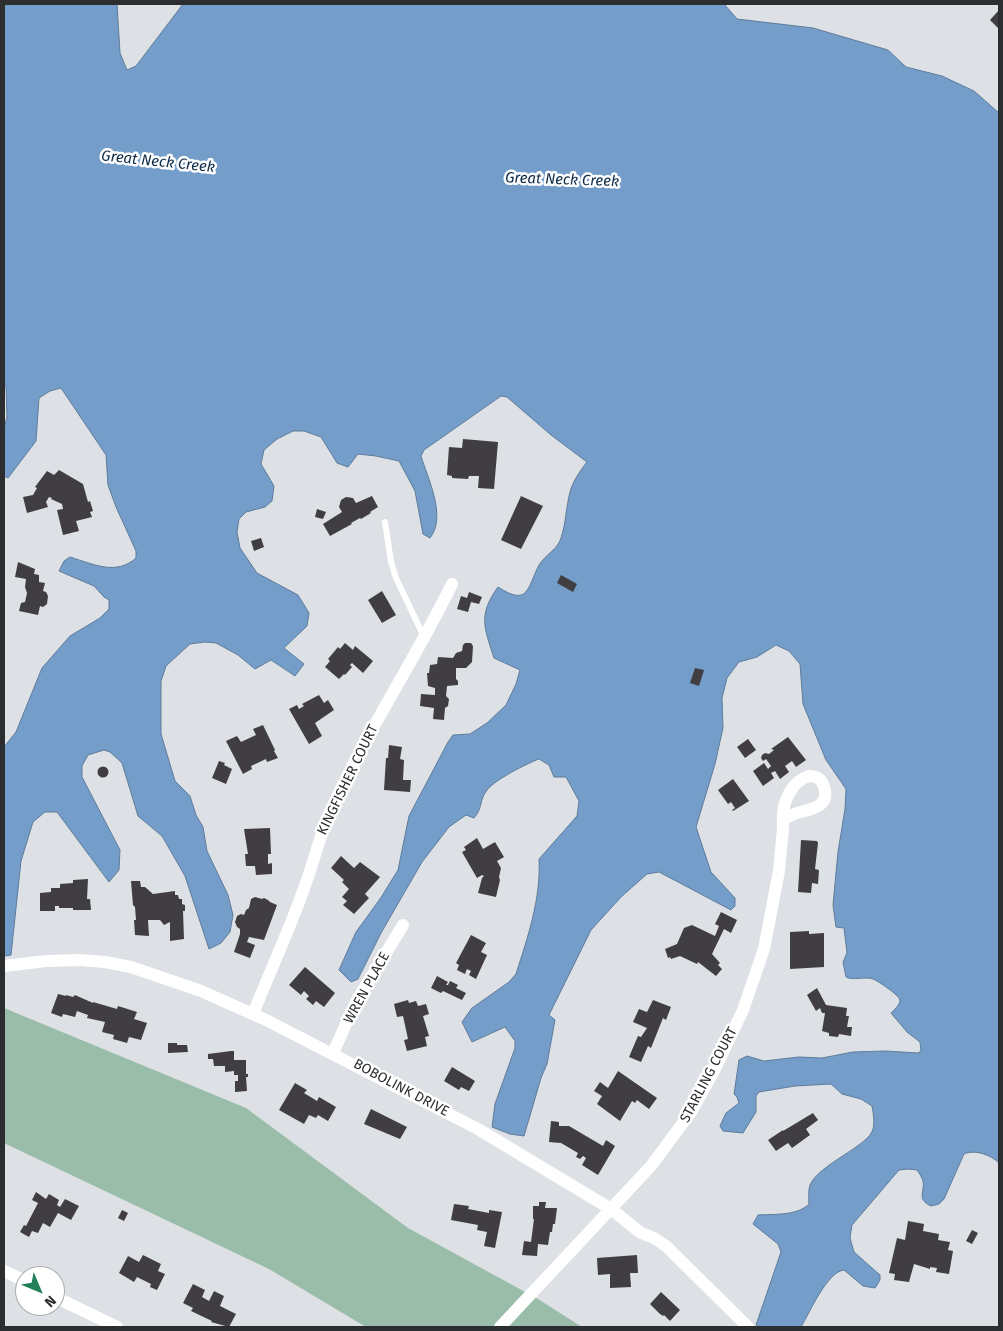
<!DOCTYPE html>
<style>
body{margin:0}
#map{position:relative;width:1003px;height:1331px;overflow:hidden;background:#dde0e4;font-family:"Fira Sans",sans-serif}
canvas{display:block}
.frame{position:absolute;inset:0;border:5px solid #2c2d2e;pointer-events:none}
.north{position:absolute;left:15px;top:1266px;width:50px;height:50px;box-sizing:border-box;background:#fff;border:1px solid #ababab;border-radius:50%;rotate:135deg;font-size:14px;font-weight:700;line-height:20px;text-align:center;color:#2c2d2e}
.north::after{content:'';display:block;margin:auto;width:18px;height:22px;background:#238159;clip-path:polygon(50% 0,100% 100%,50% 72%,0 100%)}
</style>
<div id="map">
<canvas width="1003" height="1331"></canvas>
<div class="frame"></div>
<div class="north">N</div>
</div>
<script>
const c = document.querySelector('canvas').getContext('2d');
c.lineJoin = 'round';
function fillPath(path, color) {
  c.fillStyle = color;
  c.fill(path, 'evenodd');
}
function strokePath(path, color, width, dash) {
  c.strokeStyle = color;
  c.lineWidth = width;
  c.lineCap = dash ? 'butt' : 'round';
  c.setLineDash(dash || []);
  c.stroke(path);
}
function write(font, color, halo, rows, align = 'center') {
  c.font = font + ' "Fira Sans",sans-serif';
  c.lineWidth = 5;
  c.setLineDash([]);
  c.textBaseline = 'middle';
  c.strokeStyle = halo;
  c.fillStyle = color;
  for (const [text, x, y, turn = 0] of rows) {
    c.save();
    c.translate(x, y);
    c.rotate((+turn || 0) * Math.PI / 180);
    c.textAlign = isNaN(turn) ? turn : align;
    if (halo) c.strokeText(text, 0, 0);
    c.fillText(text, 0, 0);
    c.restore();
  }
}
fillPath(new Path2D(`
 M4,1008L246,1108L408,1228L538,1299L582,1327H366L269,1269L4,1143Z`), '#99bda9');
const water = new Path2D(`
 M4,4H117L120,53L127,70L136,66L183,4H724L737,19L813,28L888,50L906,67L942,76L974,91L999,113V1163C991,1155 975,1149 964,1154L944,1199L939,1204L931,1206C916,1199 925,1192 923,1181C922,1177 919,1173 917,1170L909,1169L899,1170L852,1225L850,1238L854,1252L880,1275V1280L875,1288L863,1286L844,1270C827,1272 810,1312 801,1327H758L756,1325L781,1252L778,1244L753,1224L758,1215C774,1214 797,1216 809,1204C809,1199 808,1190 810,1185C819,1164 869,1146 873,1129C875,1122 873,1112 872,1106L861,1099L842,1094L831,1084L795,1086L759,1092L756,1096V1112L743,1133L723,1131L720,1126L726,1113L739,1103L737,1097L734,1094L739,1060L747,1056L764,1061L799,1057L822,1058L853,1052L885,1051L918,1053L921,1051L920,1042L907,1032L891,1013C894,1010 900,1005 900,1000C899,995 878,981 873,979C864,976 854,981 846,977L843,962L847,953L844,928L836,927L833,905L838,852L845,809L846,789L826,760L803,704L800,664L789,651L776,645L757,657L739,662L727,678L722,698L723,728L715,764L696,827L711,872L735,898V906L731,910L659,872L647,874L622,896L591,930L549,1015L555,1020L547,1064L541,1078L524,1136L510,1134L492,1127L495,1104L515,1048V1041L505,1027L472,1042L462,1022L472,1008L509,982L516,974C528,936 541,899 539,859L577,816L579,801L566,777H554L549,765L539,759C526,764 496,779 487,790C479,800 483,808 474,818L466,815L449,827L422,862L381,933L358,979L351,982L339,970L356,932L380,899L398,870L409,816L448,742L453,735L470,734L487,723L506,705L516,684L520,670L494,658C484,627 478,615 498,587C529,607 527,588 539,565C545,555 558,549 561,538C566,523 566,507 570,492C573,481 580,471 587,462L551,435L507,397L501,396L424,450L421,456C428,479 447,517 430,538L423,534L415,491L399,461L376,456L358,454L348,467L337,463L321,437L304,431H293L277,439L264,450L261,464L274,486L272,501L265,507L246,512L239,519L237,532L240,548L257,573L298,595L309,613L307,626L284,648L304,664L295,676L271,660L255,669L238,655L216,643L205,642L190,644L166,666L161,681V734L175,781L190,796L196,815L203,827L207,851L228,895L233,915L230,932L221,943L209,949L185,876L162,836L138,816L122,763L110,752L104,750L88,755L82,766V777L120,850L119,870L109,882L57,812H45L33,822L21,861L11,955L4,956V747L16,732L42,668L70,636L100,618L109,609V600L104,597L94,586L59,571L64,561L70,557C93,564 116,576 136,558V551L116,507L108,485L106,455L61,388L50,391L39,398L36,441L8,478L4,476V428L7,417L6,387L4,384Z`);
fillPath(water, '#749dc9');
strokePath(water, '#5e7b9a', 1);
fillPath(new Path2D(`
 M999,10V29L990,20Z
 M463,439L498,442L494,489L478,488L479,476H469L468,479L452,478V476L447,475L449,447L462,448Z
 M59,470L83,484L88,502L90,501L93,511L90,512L92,517L76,521L79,531L63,535L57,510L63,509L62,504L51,499L52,498L49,497L46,502L48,507L27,513L23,497L33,495L37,488L35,487L47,471L54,475Z
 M372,496L378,507L370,512L371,513L361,519L360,518L351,523L352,524L330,536L323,524L342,512L339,507L341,500L346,497L353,498L356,503Z
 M521,496L543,506L521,549L501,540Z
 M317,509L326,512L323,519L315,517Z
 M261,538L264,547L254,551L251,541Z
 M18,562L35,569L34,574L39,575V582L45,583L43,591L46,592L48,596L47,604L43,607L40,606L38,615L19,611L21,603L25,602L27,593L25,587L26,579L15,577Z
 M561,575L577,584L573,592L557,583Z
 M382,591L396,615L382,623L368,600Z
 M469,592L482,597L479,604L471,602L468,612L457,609L461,596L467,598Z
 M345,643L353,650L355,646L373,661L363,673L352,663L350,665L352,667L345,675L344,674L339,679L325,667L330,661L328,659L338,647L340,649Z
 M465,643H471L473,646L472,662L466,668H456V679L458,681V685L447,686L446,696L449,699L448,706L445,708L444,720L433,719L434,708L420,706L421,694L435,695V688L428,686L427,673H429L430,665L437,664L438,657L453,658L456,653L462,651L463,645Z
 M695,668L704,670L699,686L690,683Z
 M319,695L324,703L328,700L334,710L315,723L322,736L309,744L289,709L297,705L299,709L304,706L302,704Z
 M263,725L275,750L274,751L278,758L267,762L266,759L251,766L252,769L243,774L226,741L237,736L241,742L256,735L253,729Z
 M788,737L806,760L796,767L792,761L785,766L789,772L780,779L775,771L771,773L774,778L763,786L753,771L764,763L768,769L771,766L766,759L763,761L761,758L762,755L765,753L769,754L774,750L771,749Z
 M748,739L756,750L745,758L737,747Z
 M389,745L402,747L400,759L404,760L403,780H411L410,792L384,790L386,758H388Z
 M219,761L225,763L224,765L232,769L226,784L212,778Z
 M97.5 772a5.5 5.5 0 1 1 11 0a5.5 5.5 0 1 1-11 0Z
 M733,779L749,801L733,811L732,810L735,808L731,802L728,804L718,790Z
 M270,828L271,854H268V864L272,863V874L256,875L255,866H246L245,854H248L244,829Z
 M477,838L483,849L495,842L504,857L497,861L501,868L499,877L500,880L496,897L478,893L482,878L484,876L482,875L477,878L462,852L466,850L464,847Z
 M801,840L817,841L818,843L815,869L819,870L818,884L812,883L811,893L798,892Z
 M341,856L354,868L360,862L380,877L365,894L369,898L354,914L343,905L347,901L342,897L349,889L342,882L344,880L331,868Z
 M88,879L87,899H90L91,910H73V908H59V906H55V911H40V893L51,892V888H60V884L73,883V880Z
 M131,881H140L141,887H145L153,894L175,891V895H178L179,899H182V904L185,905V911H183L184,939L170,941V922L164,925L160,920H148L149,936L135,935L134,920H136L135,907L133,905Z
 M255,897L262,899L264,898L268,900L270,902L277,905L264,940L249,937L247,942L255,945L250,958L234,952L240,934V929L237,927L235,922L237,916L241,914L244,915L246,910L249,908L251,899Z
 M721,912L737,920L731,933L724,929L712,954L720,963L718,965L722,969L716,976L698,962L697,964L680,956L671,959L670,957L668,958L665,949L677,944L684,928L692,925L715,936L719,926L715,924Z
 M809,931V934L824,933V967L790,969V932Z
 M471,935L486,943L481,952L487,955L476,979L469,975L471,971L467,969L465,974L457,970L459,965L456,963Z
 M305,967L335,993L324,1007L316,1001L313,1005L306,999L309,996L304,991L301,995L289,985Z
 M437,976L448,982L446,985H448L450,981L458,985L456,988L466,993L462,1000L443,991L441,993L431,988Z
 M817,988L826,1005L847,1008L846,1016H849L847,1027H852L851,1036L839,1034L838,1037L829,1036V1033L822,1031L825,1013H822L820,1008L816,1011L807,995Z
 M58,994L66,996V995L73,997L75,995L93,1003V1002L117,1009L118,1006L137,1012L134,1019L147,1023L141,1040L129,1037L127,1043L113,1039L114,1035L102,1032L105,1022L87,1018L88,1015L77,1011L75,1017L63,1014L62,1017L51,1013Z
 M408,1000L409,1003L416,1001L418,1006L426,1004L429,1014L423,1016L429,1036L425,1037L427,1046L407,1051L404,1040L408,1039L403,1016L397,1017L394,1004Z
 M653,1000L671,1007L666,1020L663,1018L651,1048L648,1046L641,1062L629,1057L638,1036L641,1037L647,1028L633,1022L639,1009L647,1012Z
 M168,1043H177V1045H187L188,1052L168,1053Z
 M231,1051H234V1060H246V1074H248V1077H246L247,1091L235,1092V1081H238V1075H234V1071L225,1072V1066H214L213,1059H208V1054Z
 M452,1067L475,1081L469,1091L461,1087L459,1090L444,1081Z
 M618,1071L657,1098L649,1109L637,1100L635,1103L632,1101L620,1121L597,1104L602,1096L594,1091L600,1082L608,1088Z
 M295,1083L307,1090L304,1093L317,1101L319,1097L336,1107L328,1121L318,1115L316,1118L309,1115L304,1124L279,1110Z
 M371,1109L407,1127L400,1139L364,1124Z
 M813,1113L818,1120L806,1129L810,1135L792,1148L788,1143L776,1151L768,1140L783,1130V1131Z
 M551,1121L559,1122V1126H569L603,1146L606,1140L615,1146L598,1175L582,1165L586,1158L583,1156L580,1159L576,1157L578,1153L561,1143L549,1142Z
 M36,1192L46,1199L49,1194L59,1200L57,1205L60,1207L65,1199L79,1206L71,1220L58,1213L50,1227L43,1223L38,1233L32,1231L29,1237L20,1232L24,1225L26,1226L38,1203L32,1200Z
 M539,1202H546L545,1208H557L555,1224H553L552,1232H550L548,1245L538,1244L537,1256L522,1255L524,1241L531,1242L534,1219H533V1206H539Z
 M454,1204L469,1206L468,1209L489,1213V1210L502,1212L495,1248L484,1246L487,1232L477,1230L478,1225L451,1220Z
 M122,1210L128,1213L124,1221L118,1218Z
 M908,1221L924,1224L923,1231L939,1234L938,1240L950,1242L948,1250L953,1251L949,1274L936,1272L937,1268L930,1267V1269L914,1264L909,1282L894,1280L895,1274L889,1273L897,1238L905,1240Z
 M972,1230L978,1233L972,1244L966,1241Z
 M143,1255L161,1264L158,1271L165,1274L157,1290L150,1287L151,1284L137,1277L134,1282L119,1273L128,1256L139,1262Z
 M637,1255L638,1273H630L631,1287L610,1288V1274L598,1275L597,1258Z
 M193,1284L205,1290L202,1297L209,1301L214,1291L224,1296L220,1306L236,1314L229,1327L211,1322L212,1321L191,1311L193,1308L183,1303Z
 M661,1292L680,1310L670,1321L664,1315L663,1316L660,1314L650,1304Z`), '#403e41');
strokePath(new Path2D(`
 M385,522L391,562L396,578L424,637`), '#fff', 6);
strokePath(new Path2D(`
 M809,776C817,776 822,779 824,787C831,807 810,809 797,813C792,815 787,817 783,819C782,802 792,781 809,776Z
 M4,966L46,961L79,960L105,962L131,967L201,991L266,1020L478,1129L611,1209L641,1233L654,1238L666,1246L748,1327
 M253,1014C269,974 287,935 302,894C313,866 319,836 332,808C367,731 415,660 452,584
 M333,1053L356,1002L403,925
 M4,1271L25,1281
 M55,1297L117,1327
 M500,1327L651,1166L691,1112L715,1069L743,1010L764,949L779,871L783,829V819`), '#fff', 12);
write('14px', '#2c2d2e', '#fff', [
 ["KINGFISHER COURT",348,780,-64],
 ["WREN PLACE",367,988,-61],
 ["STARLING COURT",709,1075,-62],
 ["BOBOLINK DRIVE",401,1088,28]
]);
write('italic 15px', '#0d2c49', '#fff', [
 ["Great Neck Creek",158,162,6],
 ["Great Neck Creek",562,180,2]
]);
</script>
